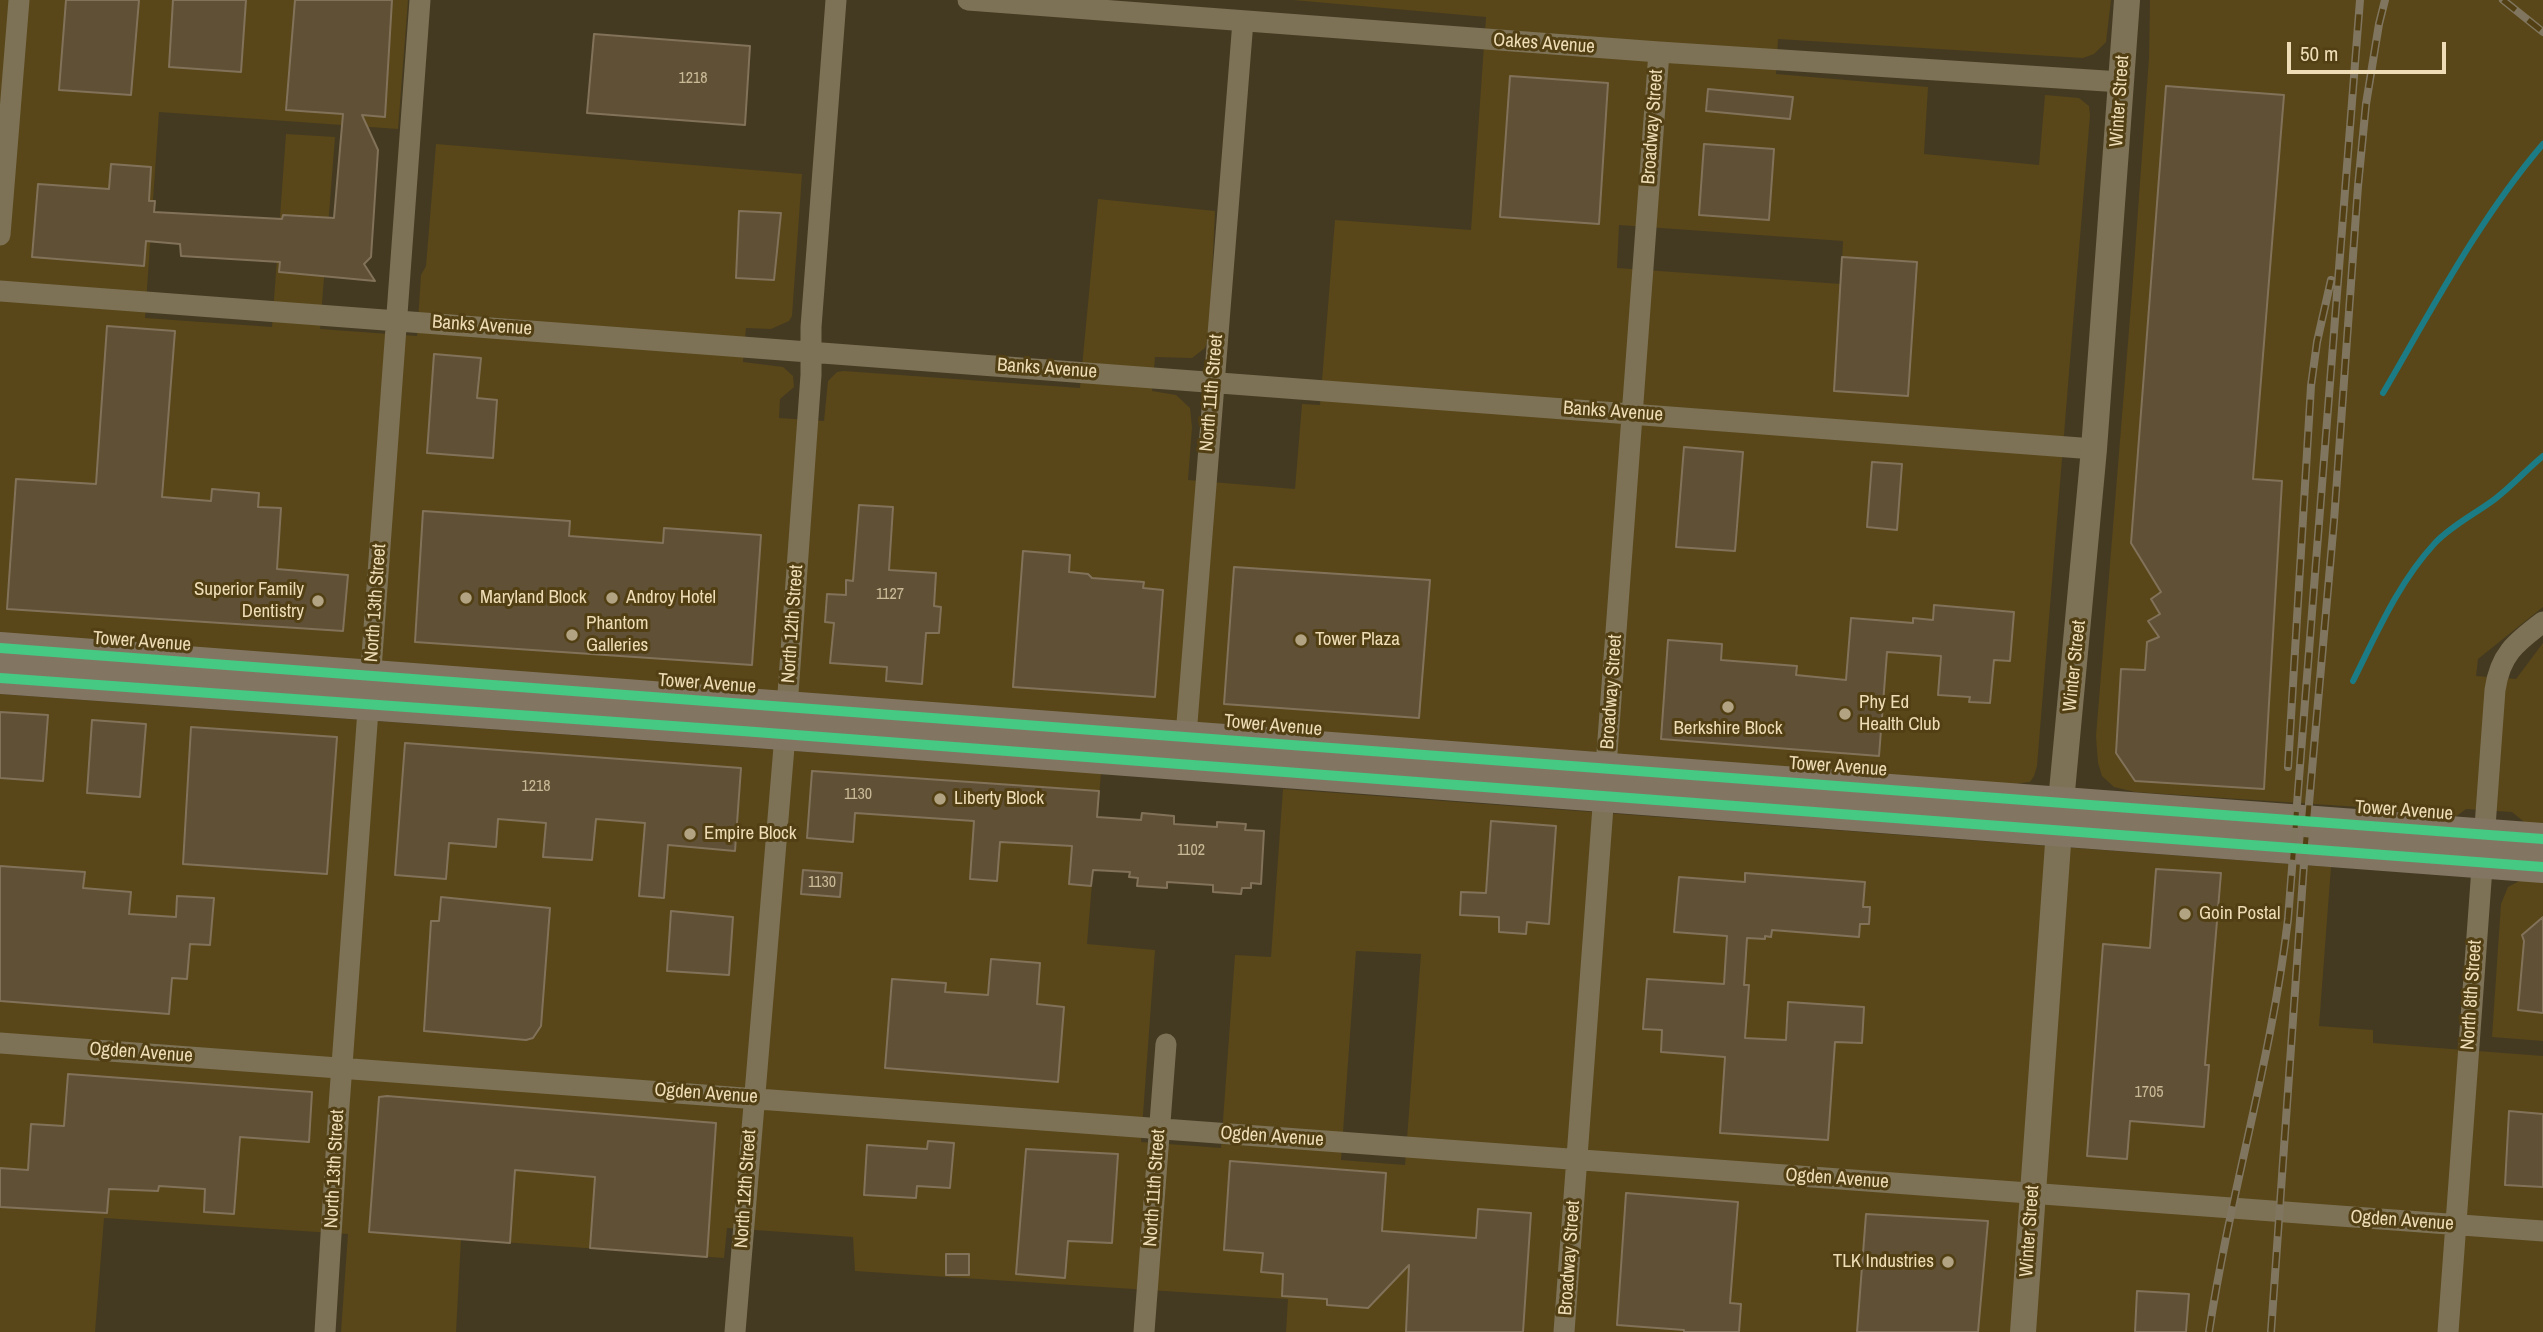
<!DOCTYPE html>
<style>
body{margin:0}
#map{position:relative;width:2543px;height:1332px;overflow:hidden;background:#443a22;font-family:"Archivo Narrow",sans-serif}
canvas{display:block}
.scale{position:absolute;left:2287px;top:42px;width:159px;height:32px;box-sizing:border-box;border:4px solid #eddcb6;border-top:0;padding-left:9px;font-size:21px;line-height:24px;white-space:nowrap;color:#eddcb6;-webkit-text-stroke:5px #524014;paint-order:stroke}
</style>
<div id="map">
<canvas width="2543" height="1332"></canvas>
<div class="scale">50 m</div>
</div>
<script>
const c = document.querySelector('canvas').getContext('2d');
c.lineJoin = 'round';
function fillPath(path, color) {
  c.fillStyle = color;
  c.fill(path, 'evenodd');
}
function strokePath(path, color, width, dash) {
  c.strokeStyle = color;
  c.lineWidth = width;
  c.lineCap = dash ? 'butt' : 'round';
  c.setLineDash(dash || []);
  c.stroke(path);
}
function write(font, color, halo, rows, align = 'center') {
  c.font = font + ' "Archivo Narrow",sans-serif';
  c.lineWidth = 6;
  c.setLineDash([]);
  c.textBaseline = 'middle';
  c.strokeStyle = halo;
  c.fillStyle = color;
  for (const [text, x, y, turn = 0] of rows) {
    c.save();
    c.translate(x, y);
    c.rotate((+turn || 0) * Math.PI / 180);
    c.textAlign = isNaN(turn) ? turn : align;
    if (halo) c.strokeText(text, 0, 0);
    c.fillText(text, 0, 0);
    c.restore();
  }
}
fillPath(new Path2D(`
 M0,0H408L398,129L159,112L145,318L272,327L286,134L335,137L320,329L417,336L421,275L426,266L436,144L802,174L792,316L789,321L771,329L746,328L743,362L783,367L793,376L794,387L780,399L779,418L824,421L828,381L837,372L844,371L1080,388L1098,199L1215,211L1209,337L1205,348L1192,358L1155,357L1152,391L1176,395L1190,408L1192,427L1188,480L1295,489L1302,404L1320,405L1335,220L1471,230L1486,17L1293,0H2111L2106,42L2094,54L2083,58L1778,39L1776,74L1928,87L1924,154L2039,165L2045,95L2079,98L2089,106L2090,115L2037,766L2034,776L2030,782L2014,784L0,634ZM1619,225L1843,241L1841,284L1617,268Z
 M2150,0H2543V607L2478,659L2476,676L2516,679L2543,643V829L2528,825L2512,812L2466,809L2454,818L2418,817L2389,809L2135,792L2114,787L2102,776L2098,763L2096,736L2132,293L2149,58Z
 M0,694L1101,773L1087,944L1155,950L1141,1142L1221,1148L1235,955L1271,957L1283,789L2331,867L2319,1026L2373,1030V1043L2543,1056V1332H1286L1288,1299L855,1271L853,1237L727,1228L724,1258L461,1239L456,1332H341L348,1234L104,1218L95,1332H0ZM1356,951L1421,954L1405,1165L1341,1160Z
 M2523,879H2543V1041L2492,1037L2501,904L2508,887Z`), '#594719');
strokePath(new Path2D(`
 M2383,393C2432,309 2479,219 2543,144
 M2353,681C2377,633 2398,583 2435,543C2452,525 2475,514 2495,499C2512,486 2527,469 2543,456`), '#1c7c85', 6);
const building = new Path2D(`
 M66,0H139L131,95L59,90Z
 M173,0H246L241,72L169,67Z
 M295,0H392L385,117L362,115L378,150L371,257L364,264L375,281L279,272L280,262L181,256L180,244L146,241L144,266L32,257L38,184L109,189L111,164L151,167L149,201H155L154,212L282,219L283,215L334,218L343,114L286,110Z
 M594,34L750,46L745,125L587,113Z
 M1510,76L1608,83L1599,224L1500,217Z
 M2166,86L2284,95L2253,479L2282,481L2264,789L2135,781L2116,753L2121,669L2145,670L2147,642L2159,637L2148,621L2160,614L2151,599L2161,592L2131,543Z
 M1708,89L1793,97L1790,119L1706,111Z
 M1704,144L1774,149L1769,220L1699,215Z
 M739,211L781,213L774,280L736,278Z
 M1842,257L1917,262L1908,396L1834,391Z
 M107,326L175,331L162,497L211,501L212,489L259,493L258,507L281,508L277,569L348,575L343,631L7,609L16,479L96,484Z
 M434,354L481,358L477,398L497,400L493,458L427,453Z
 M1684,447L1743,452L1735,551L1676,547Z
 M1872,462L1902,464L1897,530L1867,527Z
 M859,505L893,507L889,570L936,573L934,606L941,607L939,633H926L922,684L886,681L887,667L830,663L834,623L825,622L827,594L846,595V580L853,581Z
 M423,511L570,521L569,536L663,543L664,528L761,535L752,665L415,642Z
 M1023,551L1070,555L1069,572L1088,574L1092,578L1144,582L1143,588L1163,590L1155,697L1013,687Z
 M1234,567L1430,580L1419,718L1224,704Z
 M1934,605L2014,612L2010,661L1994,660L1990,703L1969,702L1970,697L1938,695L1941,656L1887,652L1879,756L1661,739L1668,640L1722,644L1721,660L1797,666L1796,675L1846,680L1851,618L1913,623V618L1933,620Z
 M0,712L48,715L43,781L0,778Z
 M92,720L146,724L140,797L87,793Z
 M191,727L337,737L327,874L183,864Z
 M405,743L741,768L735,851L668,845L664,898L639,896L645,823L596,819L592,860L543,857L546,823L498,819L496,847L449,843L446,879L395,875Z
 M812,771L1099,791L1097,817L1141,820L1142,813L1174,816V824L1217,827V822L1246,824L1245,830L1264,831L1261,884L1251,883V888H1242L1241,894L1213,892V885L1167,882V888L1137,886L1138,878L1129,877L1130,872L1093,870L1091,886L1069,884L1072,846L1000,842L997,881L970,879L974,821L855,813L853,842L807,838Z
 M1491,821L1556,826L1549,924L1527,922L1526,934L1499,932V917L1460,915L1461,892L1486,893Z
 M0,866L85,872L83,888L131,892L129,914L176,917L177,896L214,898L210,945L190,944L187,979L172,978L169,1014L0,1001Z
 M2156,869L2221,873L2205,1065H2209L2204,1127L2130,1121L2127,1159L2087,1156L2103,944L2150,948Z
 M803,870L842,873L840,897L801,894Z
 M1745,873L1865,882L1863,907H1870L1869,924H1860L1859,937L1772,930L1771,937L1765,936V939L1747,938L1744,985H1749L1745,1038L1786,1040L1788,1002L1864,1007L1862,1043L1835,1042L1828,1140L1720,1133L1725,1057L1661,1052L1662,1030L1643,1029L1647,979L1724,984L1727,936L1674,932L1679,877L1745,882Z
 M441,897L550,908L541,1026L533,1038L526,1040L424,1031L431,921H439Z
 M671,911L733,917L729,975L667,971Z
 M2543,917V1013L2518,1010L2524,941L2522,935Z
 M991,959L1040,963L1037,1004L1064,1007L1058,1082L885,1068L892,979L946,983L945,992L988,995Z
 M68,1074L312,1092L309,1142L240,1137L234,1214L204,1212L205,1189L159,1186L158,1191L109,1189L107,1213L0,1207V1168L28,1170L31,1124L64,1126Z
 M387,1096L716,1123L707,1257L590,1248L595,1177L515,1170L510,1243L369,1232L379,1097Z
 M2509,1111L2543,1114V1187L2505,1185Z
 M928,1141L954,1143L950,1188L917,1186L916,1198L864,1195L867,1145L927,1149Z
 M1026,1149L1118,1154L1112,1243L1068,1241L1065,1278L1016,1274Z
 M1230,1161L1386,1173L1382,1231L1476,1238L1478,1209L1531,1213L1523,1332H1406L1409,1265L1368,1308L1327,1305V1299L1282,1296L1283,1274L1261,1272L1263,1253L1224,1250Z
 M1626,1193L1738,1202L1730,1303L1741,1304L1739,1332H1684V1330L1617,1325Z
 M1866,1214L1988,1221L1978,1332H1857Z
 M946,1254H969V1275H946Z
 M2137,1291L2189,1294L2186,1332H2135Z`);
fillPath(building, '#5f5036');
strokePath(building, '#82725a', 2);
strokePath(new Path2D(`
 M968,0L1659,52L2121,82
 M0,235L19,0
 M0,291L2094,449
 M1185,748L1243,21
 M0,1043L2543,1231
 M325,1332L339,1106L420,0
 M735,1332L785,735L811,375V327L836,0
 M1144,1332L1166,1044
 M1564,1332L1659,52
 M2448,1332L2495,690C2500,655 2515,643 2543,622`), '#7d7256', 21);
strokePath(new Path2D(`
 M2023,1332L2061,802L2094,449L2127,0`), '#7d7256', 26);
strokePath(new Path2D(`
 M0,648L2543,839
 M0,678C848,736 1695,804 2543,867`), '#827663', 32);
const rail = new Path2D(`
 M2503,0L2543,32
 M2288,767L2311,386L2317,342L2331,280
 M2209,1332C2230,1193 2272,1058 2288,919L2360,0
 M2271,1332L2305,849L2334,521L2358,186L2366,104L2379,24L2385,0`);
strokePath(rail, '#80765f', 8);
strokePath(rail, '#524014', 5, [16]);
strokePath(new Path2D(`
 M0,648L2543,839
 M0,678C848,736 1695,804 2543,867`), '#46c982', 10);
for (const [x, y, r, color] of [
 [466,598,7,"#b2a382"],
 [612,598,7,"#b2a382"],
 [318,601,7,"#b2a382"],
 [572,635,7,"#b2a382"],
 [1301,640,7,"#b2a382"],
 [1728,707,7,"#b2a382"],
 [1845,714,7,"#b2a382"],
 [940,799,7,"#b2a382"],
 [690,834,7,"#b2a382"],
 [2185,914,7,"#b2a382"],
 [1948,1262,7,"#b2a382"]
]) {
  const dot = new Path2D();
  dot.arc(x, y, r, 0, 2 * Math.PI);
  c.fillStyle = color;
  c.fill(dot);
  strokePath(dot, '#524014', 2.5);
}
write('16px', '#cab996', null, [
 ["1218",693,79],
 ["1127",890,595],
 ["1218",536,787],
 ["1130",858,795],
 ["1102",1191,851],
 ["1130",822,883],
 ["1705",2149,1093]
]);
write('19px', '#eddcb6', '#524014', [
 ["Oakes Avenue",1544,44,4],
 ["Winter Street",2120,101,-86],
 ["Broadway Street",1653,127,-86],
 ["Banks Avenue",482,326,4],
 ["Banks Avenue",1047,369,4],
 ["North 11th Street",1212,393,-85],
 ["Banks Avenue",1613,412,4],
 ["North 13th Street",376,603,-86],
 ["North 12th Street",793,624,-86],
 ["Tower Avenue",142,642,4],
 ["Winter Street",2075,666,-84],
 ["Tower Avenue",707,684,4],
 ["Broadway Street",1612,692,-86],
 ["Tower Avenue",1273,726,5],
 ["Tower Avenue",1838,767,4],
 ["Tower Avenue",2404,811,4],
 ["North 8th Street",2472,995,-86],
 ["Ogden Avenue",141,1053,4],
 ["Ogden Avenue",706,1094,4],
 ["Ogden Avenue",1272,1137,4],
 ["North 13th Street",335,1169,-87],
 ["Ogden Avenue",1837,1179,4],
 ["North 11th Street",1155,1188,-86],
 ["North 12th Street",746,1189,-86],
 ["Ogden Avenue",2402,1221,4],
 ["Winter Street",2030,1231,-86],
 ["Broadway Street",1570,1258,-86]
]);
write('19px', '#eddcb6', '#524014', [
 ["Superior Family",304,590,"right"],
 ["Dentistry",304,612,"right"],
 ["Maryland Block",480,598],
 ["Androy Hotel",626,598],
 ["Phantom",586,624],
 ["Galleries",586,646],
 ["Tower Plaza",1315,640],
 ["Phy Ed",1859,703],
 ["Health Club",1859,725],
 ["Berkshire Block",1728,729,"center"],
 ["Liberty Block",954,799],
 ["Empire Block",704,834],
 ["Goin Postal",2199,914],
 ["TLK Industries",1934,1262,"right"]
], 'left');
</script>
